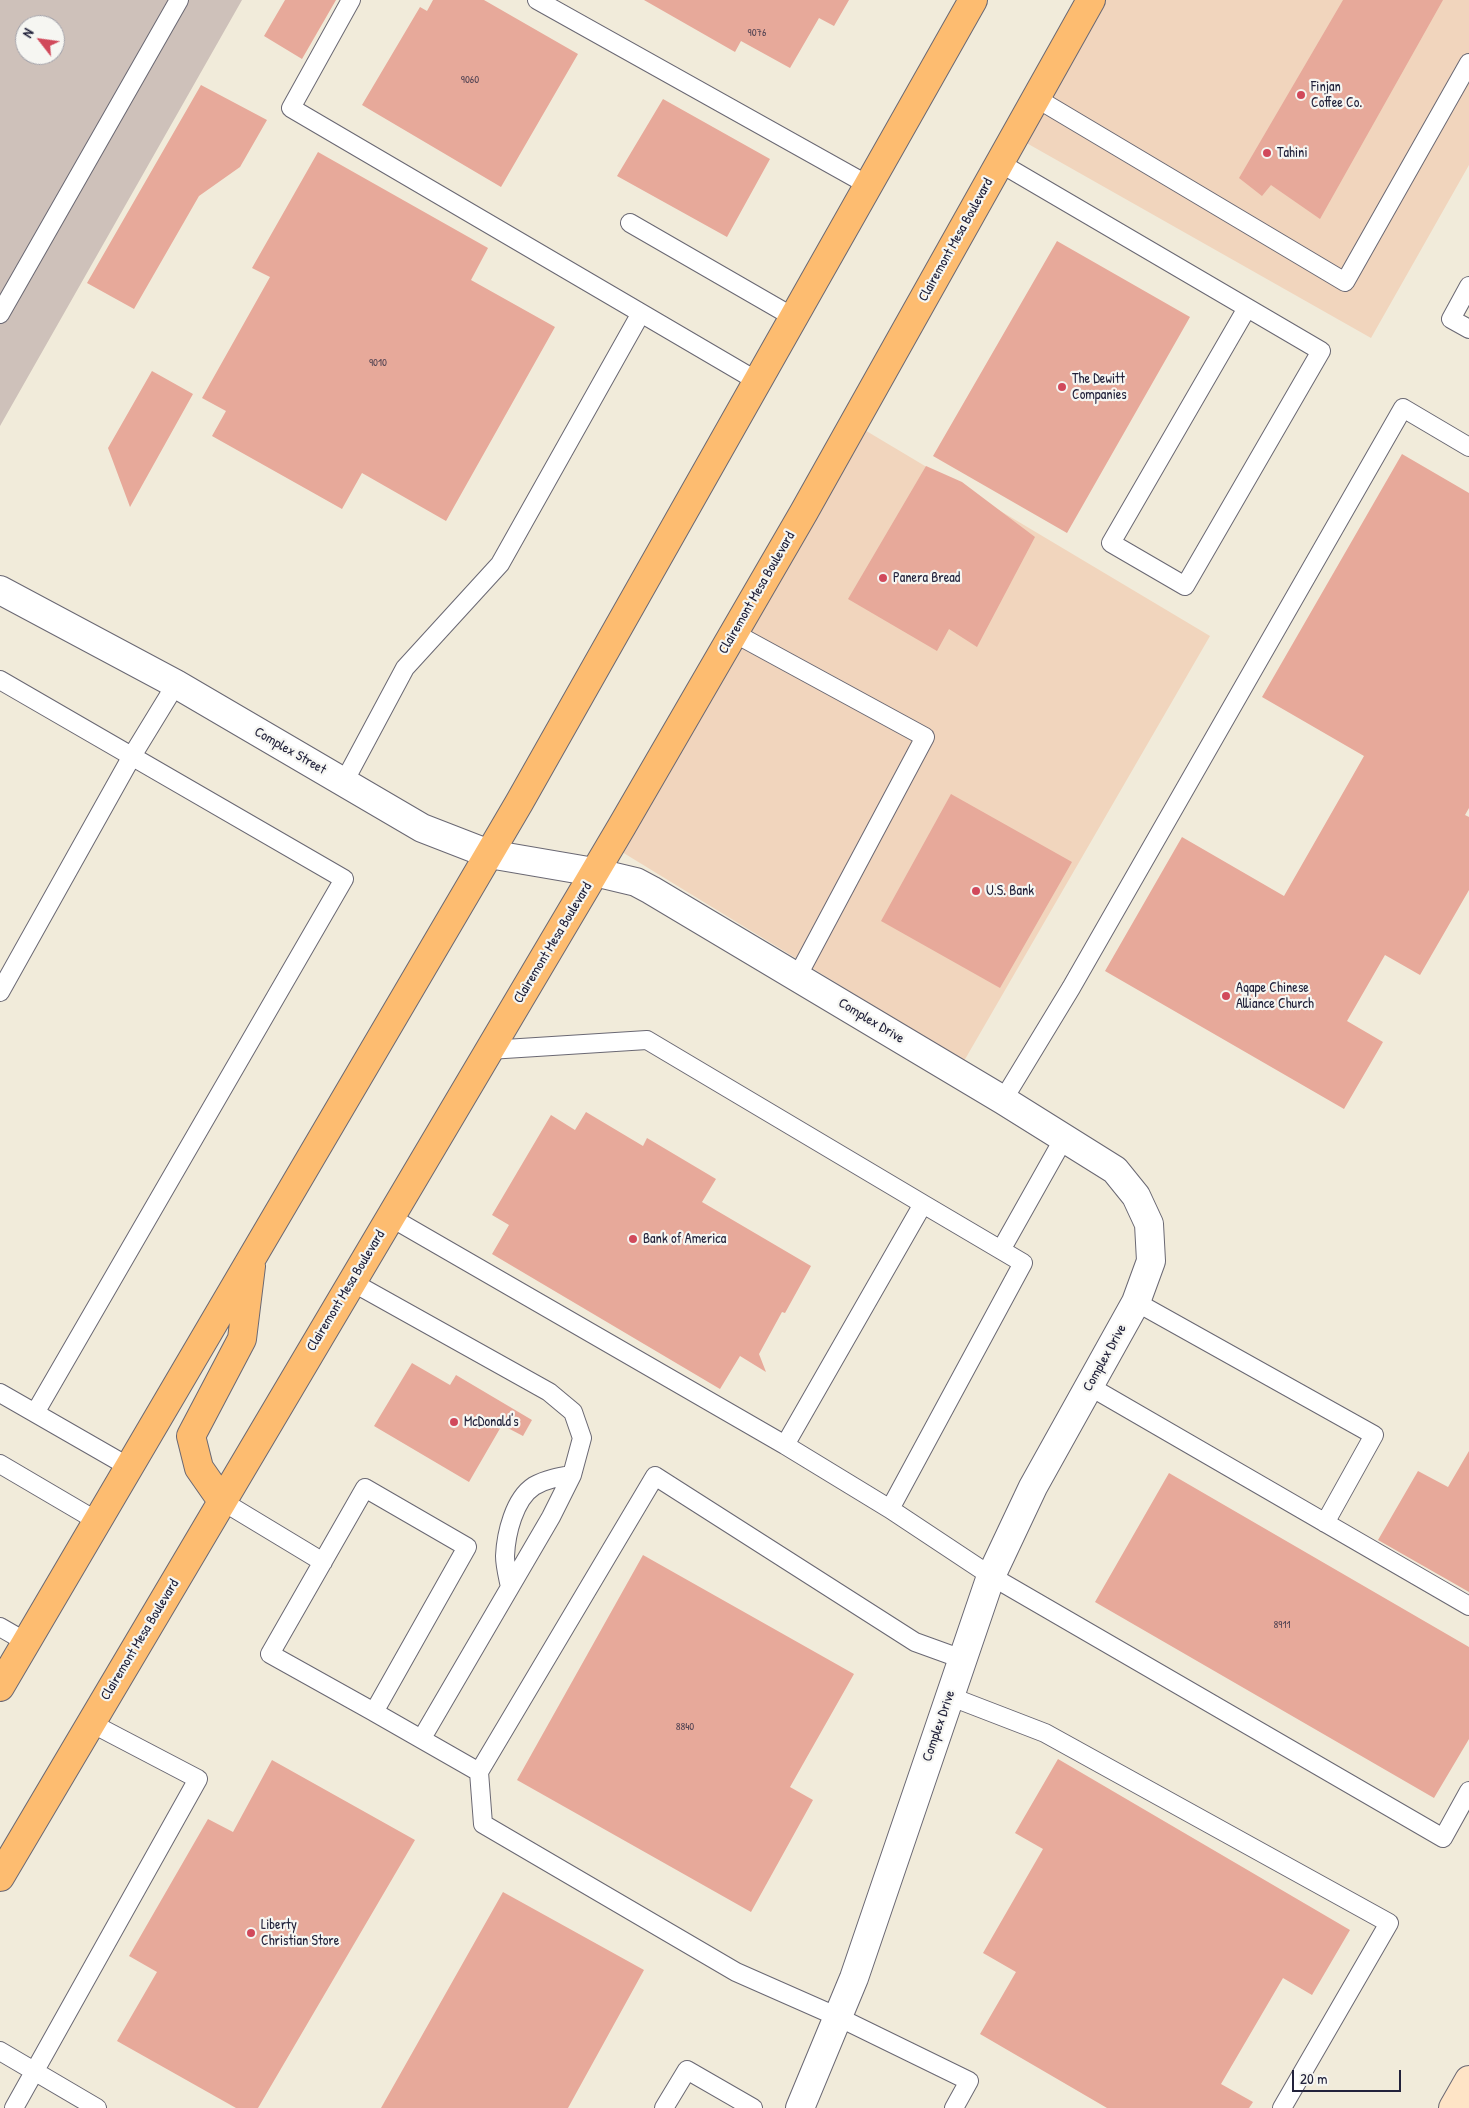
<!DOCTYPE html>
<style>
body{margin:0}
#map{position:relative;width:1469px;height:2108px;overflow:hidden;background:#f1ebda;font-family:"Patrick Hand",sans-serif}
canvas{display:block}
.north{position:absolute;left:15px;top:15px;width:50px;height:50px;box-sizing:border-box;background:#f6f6f2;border:1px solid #a1a1a9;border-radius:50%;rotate:300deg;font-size:14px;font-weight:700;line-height:20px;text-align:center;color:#22223b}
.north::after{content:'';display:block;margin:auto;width:18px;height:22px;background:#d1495b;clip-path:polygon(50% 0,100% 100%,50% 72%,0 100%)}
.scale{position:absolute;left:1292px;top:2070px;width:109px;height:22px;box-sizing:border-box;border:2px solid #22223b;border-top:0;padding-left:6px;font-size:15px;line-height:18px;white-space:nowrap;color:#22223b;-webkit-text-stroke:4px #f6f6f2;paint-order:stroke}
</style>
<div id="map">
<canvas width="1469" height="2108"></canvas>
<div class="north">N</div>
<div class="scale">20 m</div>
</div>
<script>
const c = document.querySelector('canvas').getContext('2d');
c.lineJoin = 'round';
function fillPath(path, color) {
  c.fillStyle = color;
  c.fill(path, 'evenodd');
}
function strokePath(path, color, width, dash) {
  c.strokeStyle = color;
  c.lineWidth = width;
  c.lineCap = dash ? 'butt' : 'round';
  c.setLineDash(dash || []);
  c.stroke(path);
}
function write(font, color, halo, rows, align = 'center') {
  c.font = font + ' "Patrick Hand",sans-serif';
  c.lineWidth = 4.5;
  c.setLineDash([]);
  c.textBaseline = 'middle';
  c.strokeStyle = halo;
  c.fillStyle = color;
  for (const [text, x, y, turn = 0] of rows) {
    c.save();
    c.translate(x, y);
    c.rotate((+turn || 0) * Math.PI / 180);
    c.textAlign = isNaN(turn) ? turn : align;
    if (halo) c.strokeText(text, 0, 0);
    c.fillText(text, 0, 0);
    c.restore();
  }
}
fillPath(new Path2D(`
 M1104,0H1469V165L1371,338L1023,141Z
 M863,429L1210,636L964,1061L622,852Z`), '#f1d5bd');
fillPath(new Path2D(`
 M0,0H242L0,426ZM25,25H55V55H25Z`), '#cec1ba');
fillPath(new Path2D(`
 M285,0H336L302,59L264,36Z
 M433,0H484L578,54L501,187L362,105L420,7L427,11Z
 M644,0H849L834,26L819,18L790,68L741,41L735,52Z
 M1343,0H1443L1320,219L1271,185L1262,196L1239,178Z
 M201,85L267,120L240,167L199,196L134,309L87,283Z
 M663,99L770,159L727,237L617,176Z
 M318,152L488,248L471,280L555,327L446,521L362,473L342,509L212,436L226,411L202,398L270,277L252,268Z
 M1057,241L1190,317L1067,533L933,456Z
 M152,371L193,394L130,507L108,448Z
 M1402,454L1469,493V808L1465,815L1469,817V890L1420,975L1385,955L1347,1021L1383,1042L1344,1109L1105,971L1182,837L1284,896L1364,756L1262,697Z
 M926,466L962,482L1035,537L977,647L949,629L937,651L848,599Z
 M951,794L1072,862L1000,988L881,921Z
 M586,1112L643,1146L647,1138L716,1179L702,1202L811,1266L785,1313L782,1312L759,1354L766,1372L740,1356L720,1389L492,1254L509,1225L492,1215L551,1115L575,1130Z
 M412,1363L450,1385L456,1375L532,1420L523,1436L502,1425L469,1482L374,1426Z
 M1469,1451V1592L1378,1540L1418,1471L1448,1487Z
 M1169,1473L1469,1647V1739L1434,1798L1095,1602Z
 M643,1555L854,1674L790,1787L813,1800L751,1912L517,1780Z
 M1058,1759L1350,1930L1312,1995L1283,1978L1221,2084L1253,2102L1249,2108H1107L980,2034L1016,1972L983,1953L1043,1849L1015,1833Z
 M272,1760L415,1840L258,2108H236L117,2041L157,1972L129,1956L208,1819L233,1832Z
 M503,1892L644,1970L568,2108H381Z`), '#e7a99a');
const service = new Path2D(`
 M351,0L291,108L757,381
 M537,0L868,185
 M1036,98L1345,282L1469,63
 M1000,163L1321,351L1185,586L1111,543L1247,308
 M630,223L793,317
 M1469,286L1451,319L1469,329
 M0,314L179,0
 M734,633L925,737L797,977
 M0,680L344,879L35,1413L129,1467
 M344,782L405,668L500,564L641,313
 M0,992L132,756L176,684
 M489,1050L647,1040L923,1204
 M1003,1100L1071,988L1403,408L1469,447
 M390,1217L785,1445L890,1509L1023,1263L923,1204L785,1445
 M1001,1250L1064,1138
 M352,1282L549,1392L573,1412L582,1438L572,1475L551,1517L422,1738
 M1136,1302L1374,1435L1325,1523
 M1089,1386L1469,1606
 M0,1393L35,1413
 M0,1464L97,1521
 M222,1501L323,1562
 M890,1509L991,1576L1443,1838L1469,1791
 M510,1587C508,1577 505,1566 505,1556C506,1534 514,1499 534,1486C546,1479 559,1477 572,1475
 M0,1627L26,1642
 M949,1696L1045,1733L1389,1923L1282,2108
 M374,1712L270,1654L365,1488L467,1547L374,1712L479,1772
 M0,2051L97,2108
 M14,2108L198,1779L91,1723
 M664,2108L687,2070L753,2108
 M954,2108L969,2081L838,2017L736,1972L483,1824L479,1772L655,1476L915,1642L962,1659`);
const minor = new Path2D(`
 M0,590L176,684L422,828L489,854`);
const tertiary = new Path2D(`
 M489,854L594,872L636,882L651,890L1003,1100L1115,1170L1136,1196L1149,1224L1151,1261L1136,1302L1033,1487L991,1576L854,1978L800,2108`);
const secondary = new Path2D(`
 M1453,2108L1469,2080`);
const primary = new Path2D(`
 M222,1501L199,1468L191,1436L242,1339L251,1266
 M0,1687L519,803L973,0
 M0,1877L622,826L804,512L1091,0`);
strokePath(service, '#6a6873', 20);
strokePath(minor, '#6a6873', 30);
strokePath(tertiary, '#6a6873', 30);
strokePath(secondary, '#6a6873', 30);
strokePath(primary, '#6a6873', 30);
strokePath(service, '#fff', 18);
strokePath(minor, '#fff', 28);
strokePath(tertiary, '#fff', 28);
strokePath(secondary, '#fee4c6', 28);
strokePath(primary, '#fdbc70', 28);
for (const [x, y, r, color] of [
 [1301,95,5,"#d1495b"],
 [1267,153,5,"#d1495b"],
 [1062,387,5,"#d1495b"],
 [883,578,5,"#d1495b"],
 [976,891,5,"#d1495b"],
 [1226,996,5,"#d1495b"],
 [633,1239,5,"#d1495b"],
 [454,1422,5,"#d1495b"],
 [251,1933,5,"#d1495b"]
]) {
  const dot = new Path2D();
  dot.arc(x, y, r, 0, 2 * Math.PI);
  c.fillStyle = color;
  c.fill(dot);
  strokePath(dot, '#f6f6f2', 2);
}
write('11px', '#534453', null, [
 ["9076",757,33],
 ["9060",470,80],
 ["9010",378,363],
 ["8911",1282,1625],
 ["8840",685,1727]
]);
write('14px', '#22223b', '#f6f6f2', [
 ["Finjan",1311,87],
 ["Coffee Co.",1311,103],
 ["Tahini",1277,153],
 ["The Dewitt",1072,379],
 ["Companies",1072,395],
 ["Panera Bread",893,578],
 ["U.S. Bank",986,891],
 ["Agape Chinese",1236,988],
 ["Alliance Church",1236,1004],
 ["Bank of America",643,1239],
 ["McDonald's",464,1422],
 ["Liberty",261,1925],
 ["Christian Store",261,1941]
], 'left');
write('14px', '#22223b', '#f6f6f2', [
 ["Clairemont Mesa Boulevard",956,240,-61],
 ["Clairemont Mesa Boulevard",757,593,-60],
 ["Complex Street",290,751,30],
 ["Clairemont Mesa Boulevard",553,943,-59],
 ["Complex Drive",871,1021,31],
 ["Clairemont Mesa Boulevard",346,1291,-59],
 ["Complex Drive",1105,1358,-61],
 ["Clairemont Mesa Boulevard",140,1640,-59],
 ["Complex Drive",939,1726,-71]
]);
</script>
